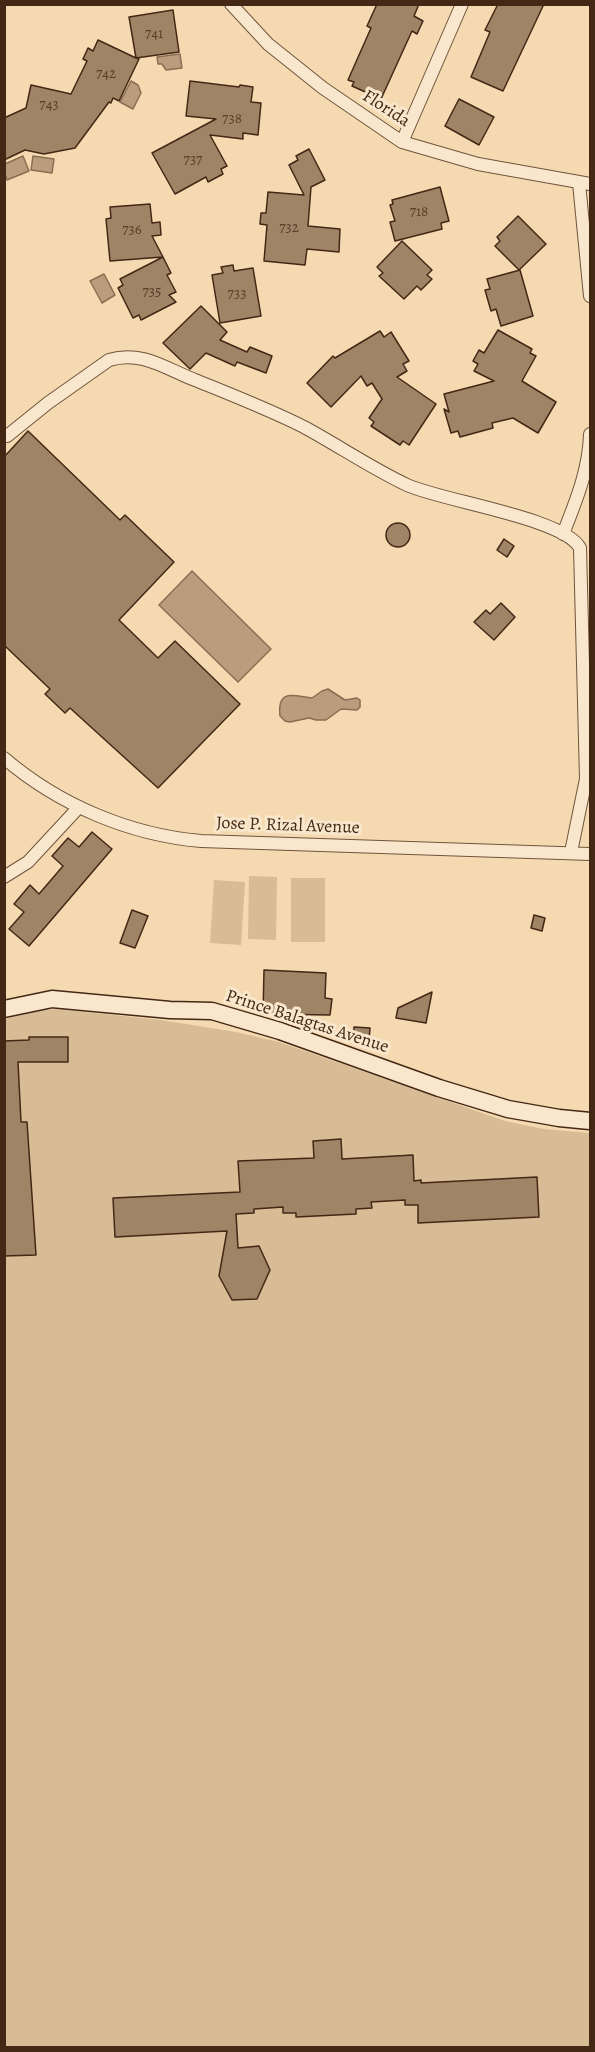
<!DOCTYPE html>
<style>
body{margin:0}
#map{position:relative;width:595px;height:2052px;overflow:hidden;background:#f5dab1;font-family:Alegreya,serif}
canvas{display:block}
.frame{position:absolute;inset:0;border:6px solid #442715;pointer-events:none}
</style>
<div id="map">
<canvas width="595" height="2052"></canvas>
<div class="frame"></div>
</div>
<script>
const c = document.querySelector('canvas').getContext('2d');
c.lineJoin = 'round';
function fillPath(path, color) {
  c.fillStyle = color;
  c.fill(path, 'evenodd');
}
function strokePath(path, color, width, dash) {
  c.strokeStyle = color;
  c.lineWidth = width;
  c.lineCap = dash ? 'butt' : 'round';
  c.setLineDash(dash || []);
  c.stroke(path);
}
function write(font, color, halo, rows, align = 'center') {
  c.font = font + ' Alegreya,serif';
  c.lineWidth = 6;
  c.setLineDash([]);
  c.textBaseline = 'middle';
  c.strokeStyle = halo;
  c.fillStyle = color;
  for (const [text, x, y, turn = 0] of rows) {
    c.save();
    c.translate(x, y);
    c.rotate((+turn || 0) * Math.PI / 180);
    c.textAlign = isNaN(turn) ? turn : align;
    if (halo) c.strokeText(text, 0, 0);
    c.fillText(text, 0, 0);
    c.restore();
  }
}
fillPath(new Path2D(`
 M249,876L277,877L276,940L248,939Z
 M291,878H325V942H291Z
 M214,880L245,882L241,945L210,943Z
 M57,1009L161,1020L236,1032L279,1042L505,1121L544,1129L590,1133V2047L5,2048V1019L38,1011Z`), '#d7bc96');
const water = new Path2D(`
 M180,54L182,68L166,70L162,64H158L157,57Z
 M131,81L138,85L141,93L133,109L120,102Z
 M23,156L29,171L7,180L5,174V164Z
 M33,156L54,159L52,173L31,170Z
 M104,274L115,295L102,303L90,281Z
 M192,571L271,649L238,682L159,605Z
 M328,689L345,700L357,698L360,700V707L357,710L341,709L326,720H316L309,718L290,722L285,721L280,716C277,688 294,696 312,698L322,691Z`);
fillPath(water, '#b99d7c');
strokePath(water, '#8a6e53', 1.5);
const building = new Path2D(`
 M377,4H419L414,16L423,21L417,34L412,31L381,99L352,86L354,82L348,80L371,28L367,26Z
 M498,4H544L503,91L471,77L490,32L485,30Z
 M173,10L179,52L136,58L139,59L119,101L113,98L111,103L109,102L75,148L44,154L25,150L4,160V118L26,108L31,85L71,94L87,61L83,59L88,48L93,51L98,40L136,58L129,17Z
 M190,81L239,87L240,85L253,87L251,102L261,103L258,135L243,133V139L210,135L227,166L221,169L223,174L208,182L206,177L175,194L152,153L216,119L186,116Z
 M459,99L494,117L479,145L445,126Z
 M309,149L325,180L311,187L308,226L340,229L339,252L307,249L305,265L264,261L267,225L260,224L261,213H266L268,192L304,195L289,165L298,160L296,156Z
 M440,187L449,221L441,223L442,229L395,241L390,222L395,221L390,205L393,204L392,200Z
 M150,204L152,223L160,222L161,235L152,236L163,257L110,261L106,219L111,218L110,207Z
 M518,216L546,244L519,270L495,246L500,241L497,237Z
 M402,241L432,270L427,275L432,279L421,290L417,286L404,299L379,276L383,273L377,267Z
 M163,257L171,273L167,275L176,292L169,295L176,302L141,320L139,315L133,318L118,288L123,285L120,279Z
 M233,265L234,271L253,268L261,316L220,323L212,275L223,273L221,267Z
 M520,270L533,316L501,326L496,309L491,311L485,290L490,289L487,279Z
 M201,306L227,332L220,340L247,352L250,347L272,356L266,373L237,362L235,366L206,353L190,369L163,343Z
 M498,330L532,349L530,353L536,356L522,381L556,402L538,433L513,418L492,423L493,428L460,437L458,431L451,433L444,409L449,412L444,394L494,381L474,371L478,364L473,361L479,350L484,353Z
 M380,331L384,337L391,332L409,361L403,364L407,371L397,377L436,404L409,445L403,441L400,445L371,426L374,422L369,418L382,399L372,383L367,386L361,376L331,407L307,383L333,356L335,358Z
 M28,431L120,520L125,515L174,562L119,620L158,658L175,641L240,704L158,788L70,708L65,713L45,694L50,689L4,645V457Z
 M386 535a12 12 0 1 1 24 0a12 12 0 1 1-24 0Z
 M504,539L514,546L507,557L497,550Z
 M501,603L515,617L494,640L474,622L486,610L490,614Z
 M92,832L112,849L29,946L9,929L24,912L14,904L30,885L39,894L63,866L52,856L68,838L79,847Z
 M132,910L148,916L135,948L120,943Z
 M534,915L545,918L542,931L531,928Z
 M264,970L326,973L325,998L332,999L330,1015L263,1014Z
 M432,992L426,1023L396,1018L398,1008Z
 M354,1027L370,1028L369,1041L353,1040Z
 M29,1037H68V1062H18L21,1122H27L36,1255L4,1256V1041L29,1040Z
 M341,1139L342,1159L413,1155L414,1181L421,1180V1183L537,1177L539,1217L418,1223V1205H405V1200L371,1202L372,1208L356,1209V1214L296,1217V1213H283V1207L254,1209V1213L236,1214L238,1248L259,1246L270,1270L257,1299L232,1300L219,1276L227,1231L115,1237L113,1198L240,1192L238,1161L314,1158L313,1141Z`);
fillPath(building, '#a08466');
strokePath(building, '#442715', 1.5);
const street = new Path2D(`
 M231,4L268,44L323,88L402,142L478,164L590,184
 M402,142L462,4
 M579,183L590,296
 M7,436L48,403L109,360C142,350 166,369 195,380C232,395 268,409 304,427C339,446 371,468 407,485C442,501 564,518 580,548L586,779L571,852
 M563,534C576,501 589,470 590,434
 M4,758C59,805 130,835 201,841L590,854
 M4,877L28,862L79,807`);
const secondary = new Path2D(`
 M4,1009L52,999L170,1010L212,1011L280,1031L439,1088L508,1109L559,1118L590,1121`);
strokePath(street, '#70543c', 14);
strokePath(secondary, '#442715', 19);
strokePath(street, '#f8e7cc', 12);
strokePath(secondary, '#f8e7cc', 16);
write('15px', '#5b3e29', null, [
 ["741",154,34],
 ["742",106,74],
 ["743",49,105],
 ["738",232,119],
 ["737",193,160],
 ["718",419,212],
 ["732",289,228],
 ["736",132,230],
 ["735",152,292],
 ["733",237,294]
]);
write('18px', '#442715', '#f8e7cc', [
 ["Florida",386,109,33],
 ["Jose P. Rizal Avenue",288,826,2],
 ["Prince Balagtas Avenue",307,1022,18]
]);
</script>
